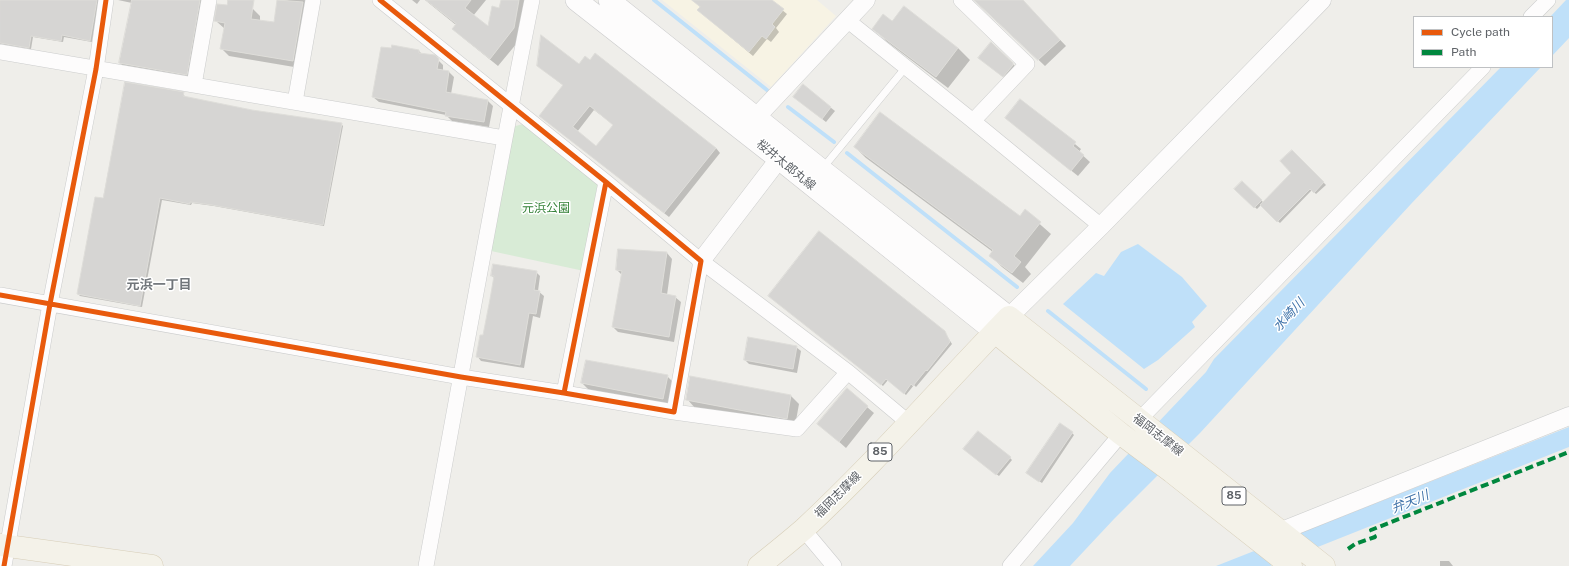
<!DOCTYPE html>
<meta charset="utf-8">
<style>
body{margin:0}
#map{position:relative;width:1569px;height:566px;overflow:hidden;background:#efeeea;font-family:"Public Sans",sans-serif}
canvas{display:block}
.legend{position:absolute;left:1413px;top:16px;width:140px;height:52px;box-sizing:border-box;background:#fff;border:1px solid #bfc1c3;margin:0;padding:5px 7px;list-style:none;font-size:12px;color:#5f6368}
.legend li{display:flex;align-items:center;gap:8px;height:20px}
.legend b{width:20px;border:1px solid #bfc1c3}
</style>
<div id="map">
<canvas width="1569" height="566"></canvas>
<ul class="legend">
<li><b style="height:5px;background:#e8590c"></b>Cycle path</li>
<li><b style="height:5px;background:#00873e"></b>Path</li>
</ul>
</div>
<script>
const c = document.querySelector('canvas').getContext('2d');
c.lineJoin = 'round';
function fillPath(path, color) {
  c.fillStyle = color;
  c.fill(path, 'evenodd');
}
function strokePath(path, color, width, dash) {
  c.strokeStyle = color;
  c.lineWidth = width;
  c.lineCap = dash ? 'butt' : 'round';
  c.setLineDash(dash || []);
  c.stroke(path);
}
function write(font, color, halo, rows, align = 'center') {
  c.font = font + ' "Public Sans","Noto Sans JP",sans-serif';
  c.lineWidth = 3;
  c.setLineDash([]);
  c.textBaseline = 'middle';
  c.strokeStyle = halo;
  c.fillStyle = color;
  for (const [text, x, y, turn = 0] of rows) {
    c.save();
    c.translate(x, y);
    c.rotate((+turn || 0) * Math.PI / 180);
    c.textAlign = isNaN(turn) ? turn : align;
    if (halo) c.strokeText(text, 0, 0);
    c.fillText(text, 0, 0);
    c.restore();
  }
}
fillPath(new Path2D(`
 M662,0H817L836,16L771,87Z`), '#f7f3e4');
fillPath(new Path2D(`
 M523,124L598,182L584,271L491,251L512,127Z`), '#d8ebd6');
fillPath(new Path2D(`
 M1566,0H1569V38L1552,56V17H1550Z
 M1501,67H1541L1411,204L1200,433L1114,519L1070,566H1033L1073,523L1110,473L1206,372L1214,359Z
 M1138,244L1182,277L1207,306L1192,322L1195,327L1158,360L1144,369L1063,304L1096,273L1104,276L1121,252Z
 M1569,427V447L1270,566H1216Z`), '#bfe0f9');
fillPath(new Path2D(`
 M0,0H99L92,42L64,37L63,42L33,37L31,49L0,44Z
 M118,0H202L188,76L122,65L120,63L132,3Z
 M282,0H312L300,68L229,56L221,48L225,29L216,21L253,9L260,16V21L274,23L289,1Z
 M412,0H420L417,4Z
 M425,0H486L473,16L489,28L500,9L502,0H527L522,37L498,66L462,37L453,29L456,25Z
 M692,0H770L787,14L776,28L779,32L771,42L767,39L753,56L703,14L701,7Z
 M975,0H1022L1066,46L1045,66Z
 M892,22L958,48L970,60L948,88L886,41L874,28Z
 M991,43L1017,68L1007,80L984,62Z
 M419,51L422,54L438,60L443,65V71L449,72L454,77L451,94L488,101L493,106L489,127L452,121L446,115L379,102L373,97Z
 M538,66H579L716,148L720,153L669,217L545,120L564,86ZM594,110L614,125L597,147L577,132Z
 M183,93L185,97L252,111L341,124L343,126L324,226L214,206L192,203L191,205L162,200L142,307L80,296L78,294L104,199Z
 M1021,100L1081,149L1079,152L1090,162L1078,176L1013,124Z
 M799,101L830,107L835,111L826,122Z
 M855,147L1020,218L1025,211L1051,234L1025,267L1031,274L1023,283L1002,267L990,255L993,252L866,158Z
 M1292,151L1326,185L1316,194L1312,190L1280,223L1261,205L1257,209L1236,189L1242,182L1264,203L1292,173Z
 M619,250L667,253L672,259L667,295L675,297L681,302L674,342L618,332L613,327L622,275L617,270Z
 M536,272L540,276L538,291L544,296L540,318L533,316L524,368L481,361L477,356L484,336L494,278L492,276Z
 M771,297L944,331L952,344L916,387L914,385L906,395L888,380L883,386Z
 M796,347L801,351L797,373L749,364L745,360Z
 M667,376L676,385L672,407L591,392L582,383Z
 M691,377L791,396L799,404L795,426L695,408L687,399Z
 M847,390L874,413L846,448L819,424Z
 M1072,433L1074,435L1042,483L1029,475Z
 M966,451L1010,458L1012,460L999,476Z
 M1440,561H1449L1453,566H1440Z`), '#0003');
strokePath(new Path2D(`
 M654,0L767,90
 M788,107L834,142
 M847,153L1017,287
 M1048,311L1146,389`), '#bfe0f9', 4);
const building = new Path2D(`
 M0,0H97L90,41L62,35L61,41L31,36L29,48L0,43Z
 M132,0H200L187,75L119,63Z
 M228,0H254L251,19L274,22L277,0L303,2L293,61L220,49L225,23L214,21L217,4L227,5Z
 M426,0H471L465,8L488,26L492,6L499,8L501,0H519L514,28L490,59L452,29L456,24Z
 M692,0H772L784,9L772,24L775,27L766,39L762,36L749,52L697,10L700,7Z
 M974,0H1023L1060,40L1038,60Z
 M904,6L958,48L936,77L872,29L883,14L892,21Z
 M541,35L579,64L585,56L590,60L595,53L716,148L664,213L539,116L563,85L537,66ZM590,106L613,125L596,146L573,127Z
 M991,42L1013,63V65L1003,77L978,58Z
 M392,45L419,50V53L435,55L439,59L437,69L449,71L446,92L488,100L484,122L445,116L446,112L372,97L381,47L391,48Z
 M125,82L184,92L183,96L252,110L342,123L323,225L212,205L190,202V204L160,198L140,306L77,294L95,197L103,198Z
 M803,84L831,107L822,119L793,97Z
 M1020,99L1076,142L1073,146L1084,155L1071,171L1005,118Z
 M880,112L1020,216L1025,209L1041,222L1014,256L1021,262L1012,273L989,256L993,250L854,147Z
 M1292,150L1324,182L1314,193L1310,189L1277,222L1260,205L1291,173L1280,161Z
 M1242,181L1262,200L1254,208L1234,189Z
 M819,231L945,331L950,342L927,371L926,370L913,386L911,384L904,394L886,379L881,385L768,296Z
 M618,249L667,252L661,293L676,296L669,337L612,327L622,271L616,270Z
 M493,264L537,271L534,290L540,291L536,314L529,313L520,365L476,357L480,335H483L490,299L494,276H491Z
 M748,337L797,346L793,369L744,360Z
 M586,360L668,375L663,399L581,383Z
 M690,376L791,395L787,419L686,400Z
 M847,388L868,406L839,442L817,424Z
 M1060,423L1073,432L1039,482L1026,473Z
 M978,431L1011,457L996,475L963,449Z`);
fillPath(building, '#d6d5d3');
strokePath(building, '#deddd9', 1);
const service = new Path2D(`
 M822,169L906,67`);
const minor = new Path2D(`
 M380,0L606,182L701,261L674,412L564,393L606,182
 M1531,17L1548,0
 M847,20L973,121L1027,64L961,0
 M0,52L504,138
 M194,85L209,0
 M295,102L313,0
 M973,121L1101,226
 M701,261L848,372L909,423
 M0,295L461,377L564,393
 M674,412L797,429L848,372
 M1139,420L1483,67
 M803,529L834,566
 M4,566L50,304L96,69L106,0
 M426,566C461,377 494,188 532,0
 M1010,566L1121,434`);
const tertiary = new Path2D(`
 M747,127L866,0
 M701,261L779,159
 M1009,317L1101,226L1322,0
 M1279,532L1569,416`);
const secondary = new Path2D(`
 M576,0L779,159L995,332
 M609,0L822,170L1009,317`);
const primary = new Path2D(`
 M995,332L1121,434L1172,472L1291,566
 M0,545L152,566
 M759,566C774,554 789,542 804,529C876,462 941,387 1009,317L1324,566`);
strokePath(service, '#cbcccc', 8);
strokePath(minor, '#cbcccc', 16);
strokePath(tertiary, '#cbcccc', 19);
strokePath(secondary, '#cacacb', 22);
strokePath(primary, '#d7ceb8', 23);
strokePath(service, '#fdfcfc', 7);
strokePath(minor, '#fdfcfc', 15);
strokePath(tertiary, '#fdfcfc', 18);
strokePath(secondary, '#fdfcfc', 21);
strokePath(primary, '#f4f2e9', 22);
strokePath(new Path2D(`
 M1348,549L1355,544L1375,537L1371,530L1569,452`), '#00873e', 4, [8, 4]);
strokePath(new Path2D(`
 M380,0L606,182L701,261L674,412L564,393L606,182
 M0,295L461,377L564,393
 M4,566L50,304L96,69L106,0`), '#e8590c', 5);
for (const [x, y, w] of [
 [880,452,24],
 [1234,496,24]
]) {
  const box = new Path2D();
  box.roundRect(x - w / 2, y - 9, w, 18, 3);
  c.fillStyle = '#fff';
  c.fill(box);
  strokePath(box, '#5f6368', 1);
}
write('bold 11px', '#5f6368', null, [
 ["85",880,452],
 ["85",1234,496]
]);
write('12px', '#5f6368', '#fff', [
 ["桜井太郎丸線",786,165,39],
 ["福岡志摩線",1158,435,38],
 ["福岡志摩線",838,495,-45]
]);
write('12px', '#348238', '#fff', [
 ["元浜公園",546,208]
]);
write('bold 13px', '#70757a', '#fff', [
 ["元浜一丁目",159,285]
]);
write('italic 13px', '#4174aa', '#fff', [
 ["水崎川",1289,315,-47],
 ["弁天川",1410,502,-22]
]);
</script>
